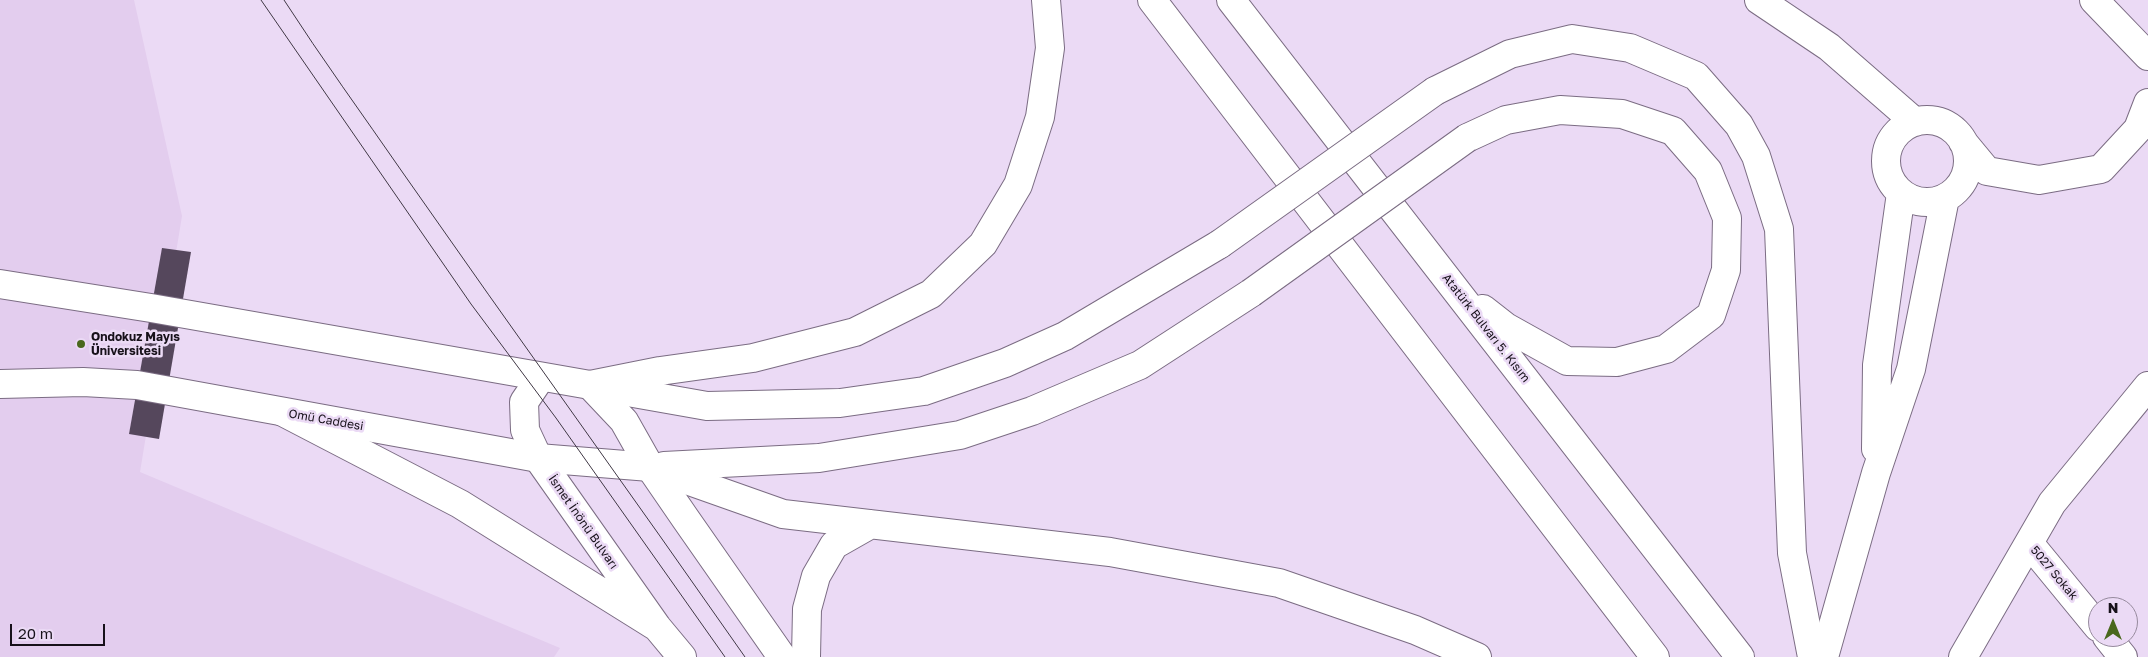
<!DOCTYPE html>
<meta charset="utf-8">
<style>
body{margin:0}
#map{position:relative;width:2148px;height:657px;overflow:hidden;background:#ebdaf5;font-family:"Golos Text",sans-serif}
canvas{display:block}
.north{position:absolute;left:2088px;top:597px;width:50px;height:50px;box-sizing:border-box;background:#ebdaf5;border:1px solid #968a9d;border-radius:50%;rotate:0deg;font-size:14px;font-weight:700;line-height:20px;text-align:center;color:#17111a}
.north::after{content:'';display:block;margin:auto;width:18px;height:22px;background:#4a681d;clip-path:polygon(50% 0,100% 100%,50% 72%,0 100%)}
.scale{position:absolute;left:10px;top:624px;width:95px;height:22px;box-sizing:border-box;border:2px solid #17111a;border-top:0;padding-left:6px;font-size:15px;line-height:18px;white-space:nowrap;color:#17111a;-webkit-text-stroke:4px #ebdaf5;paint-order:stroke}
</style>
<div id="map">
<canvas width="2148" height="657"></canvas>
<div class="north">N</div>
<div class="scale">20 m</div>
</div>
<script>
const c = document.querySelector('canvas').getContext('2d');
c.lineJoin = 'round';
function fillPath(path, color) {
  c.fillStyle = color;
  c.fill(path, 'evenodd');
}
function strokePath(path, color, width, dash) {
  c.strokeStyle = color;
  c.lineWidth = width;
  c.lineCap = dash ? 'butt' : 'round';
  c.setLineDash(dash || []);
  c.stroke(path);
}
function write(font, color, halo, rows, align = 'center') {
  c.font = font + ' "Golos Text",sans-serif';
  c.lineWidth = 5;
  c.setLineDash([]);
  c.textBaseline = 'middle';
  c.strokeStyle = halo;
  c.fillStyle = color;
  for (const [text, x, y, turn = 0] of rows) {
    c.save();
    c.translate(x, y);
    c.rotate((+turn || 0) * Math.PI / 180);
    c.textAlign = isNaN(turn) ? turn : align;
    if (halo) c.strokeText(text, 0, 0);
    c.fillText(text, 0, 0);
    c.restore();
  }
}
fillPath(new Path2D(`
 M0,0H134L182,216L140,472L560,648L554,657H0Z`), '#e3cdee');
fillPath(new Path2D(`
 M162,248L191,252L159,439L129,434Z`), '#55475c');
const minor = new Path2D(`
 M1759,0L1829,47L1915,122
 M2094,0L2148,56
 M1886 161a41 41 0 1 1 82 0a41 41 0 1 1-82 0Z
 M1963,142L1987,171L2039,180L2101,169L2138,129L2148,103
 M1876,449L1877,365L1901,193
 M2029,543L2098,627
 M2107,637L2123,657
 M1824,657L1876,473L1911,369L1945,198
 M1963,657L2052,503L2148,386`);
const tertiary = new Path2D(`
 M0,284L151,308L590,385
 M0,384L83,382L137,385L538,458L650,467`);
const primary = new Path2D(`
 M541,377L524,402L525,430L538,458L657,627L682,657
 M590,385L624,421L650,467L685,518L782,657
 M283,412L460,504L657,627`);
const trunk = new Path2D(`
 M1152,0L1655,657
 M1231,0L1740,657
 M1435,91L1510,54L1572,39L1630,48L1696,76L1739,125L1756,156L1779,229L1792,553L1812,657
 M1467,138L1506,120L1560,110L1622,114L1673,131L1708,171L1727,218L1726,270L1711,315L1666,349L1617,362L1567,361L1506,327L1483,309
 M590,385L660,371L753,358L855,332L931,294L983,244L1018,185L1040,117L1050,48L1046,0
 M605,388L707,406L840,403L924,391L1005,363L1065,336L1220,244
 M664,466L819,458L960,435L1032,411L1140,365L1251,293
 M650,467L783,514L1110,552L1279,583L1415,630L1477,657
 M806,657L807,609L816,576L834,545L871,524`);
strokePath(minor, '#7b6c83', 30);
strokePath(tertiary, '#7b6c83', 30);
strokePath(primary, '#7b6c83', 30);
strokePath(trunk, '#7b6c83', 30);
strokePath(minor, '#fff', 28);
strokePath(tertiary, '#fff', 28);
strokePath(primary, '#fff', 28);
strokePath(trunk, '#fff', 28);
strokePath(new Path2D(`
 M261,0L471,304L556,418L725,657
 M284,0C322,59 363,115 403,173C516,335 632,495 745,657`), '#403845', 1);
const trunkBridge = new Path2D(`
 M1220,244L1435,91
 M1251,293L1467,138`);
strokePath(trunkBridge, '#7b6c83', 30, []);
strokePath(trunkBridge, '#fff', 28);
for (const [x, y, r, color] of [
 [81,344,5,"#4a681d"]
]) {
  const dot = new Path2D();
  dot.arc(x, y, r, 0, 2 * Math.PI);
  c.fillStyle = color;
  c.fill(dot);
  strokePath(dot, '#ebdaf5', 2);
}
write('12px', '#17111a', '#ebdaf5', [
 ["Atatürk Bulvarı 5. Kısım",1486,328,52],
 ["Omü Caddesi",326,420,10],
 ["İsmet İnönü Bulvarı",583,522,55],
 ["5027 Sokak",2054,573,50]
]);
write('bold 12px', '#17111a', '#ebdaf5', [
 ["Ondokuz Mayıs",91,337],
 ["Üniversitesi",91,351]
], 'left');
</script>
